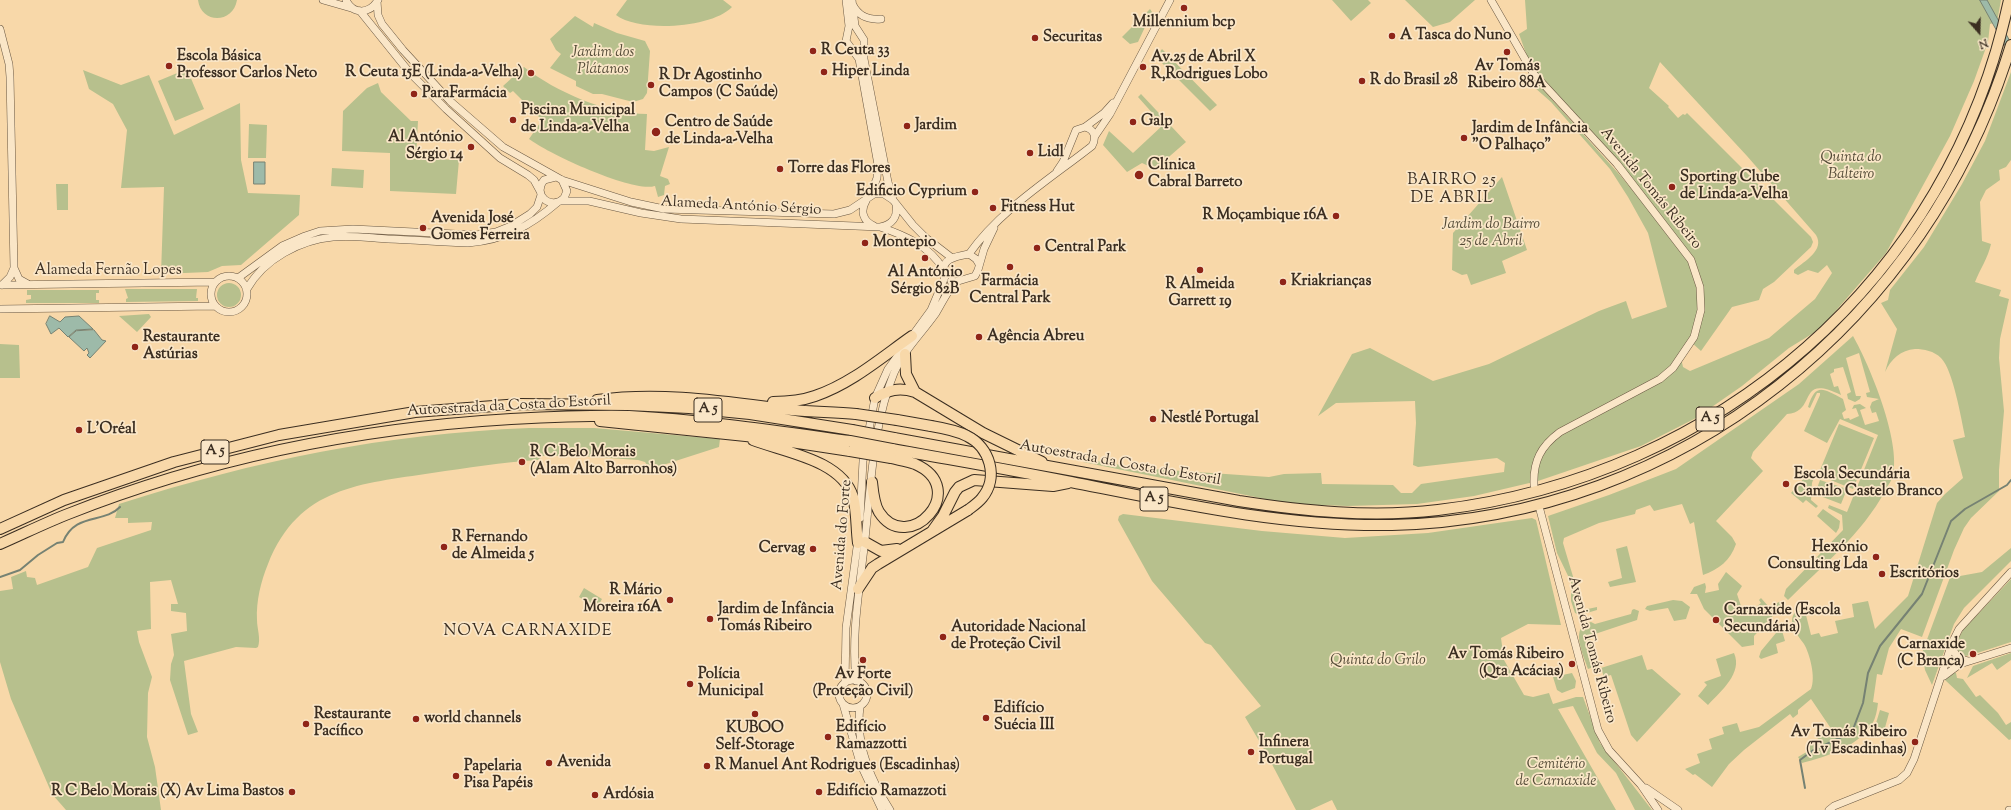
<!DOCTYPE html>
<meta charset="utf-8">
<style>
body{margin:0}
#map{position:relative;width:2011px;height:810px;overflow:hidden;background:#f8d8a9;font-family:"Sorts Mill Goudy",serif}
canvas{display:block}
.north{position:absolute;left:1959px;top:12px;width:40px;height:40px;-webkit-text-stroke:3px #fae6c7;paint-order:stroke;rotate:160deg;font-size:11px;font-weight:700;line-height:16px;text-align:center;color:#3b2e21}
.north::after{content:'';display:block;margin:auto;width:14px;height:18px;background:#3b2e21;clip-path:polygon(50% 0,100% 100%,50% 72%,0 100%)}
</style>
<div id="map">
<canvas width="2011" height="810"></canvas>
<div class="north">N</div>
</div>
<script>
const c = document.querySelector('canvas').getContext('2d');
c.lineJoin = 'round';
function fillPath(path, color) {
  c.fillStyle = color;
  c.fill(path, 'evenodd');
}
function strokePath(path, color, width, dash) {
  c.strokeStyle = color;
  c.lineWidth = width;
  c.lineCap = dash ? 'butt' : 'round';
  c.setLineDash(dash || []);
  c.stroke(path);
}
function write(font, color, halo, rows, align = 'center') {
  c.font = font + ' "Sorts Mill Goudy",serif';
  c.lineWidth = 3.5;
  c.setLineDash([]);
  c.textBaseline = 'middle';
  c.strokeStyle = halo;
  c.fillStyle = color;
  for (const [text, x, y, turn = 0] of rows) {
    c.save();
    c.translate(x, y);
    c.rotate((+turn || 0) * Math.PI / 180);
    c.textAlign = isNaN(turn) ? turn : align;
    if (halo) c.strokeText(text, 0, 0);
    c.fillText(text, 0, 0);
    c.restore();
  }
}
fillPath(new Path2D(`
 M198,0H237C233,24 201,24 198,0Z
 M627,0H723L732,7C712,28 640,33 616,15Z
 M1332,0H1368L1371,3L1351,21Z
 M1405,0H1475L1450,22L1433,27Z
 M1525,0H2001L1997,22L1990,24L1988,42L1974,81L1950,136L1886,253L1820,329L1789,348L1742,386L1696,418L1641,446L1538,481L1474,496L1417,504L1348,506L1290,504L1083,462L1085,459L1139,468L1269,477L1284,474L1321,473L1322,484L1393,485L1401,493H1412L1421,484L1504,472L1505,463L1497,458L1418,467L1413,465L1416,423L1415,401L1336,403L1318,416L1352,354L1370,348L1433,381L1489,364L1599,311L1626,301L1632,319L1667,307L1648,233L1628,197L1610,169L1551,102L1534,87L1539,85L1619,174L1681,248L1617,164L1533,73L1519,34L1527,29ZM1660,62L1747,156L1816,235C1825,250 1805,261 1794,270V273L1798,275L1808,270L1818,273L1827,265L1832,273L1815,299L1769,338L1690,371L1683,367L1681,358L1691,342L1701,351L1732,307L1759,300L1763,289L1774,282L1811,247L1813,242L1811,237L1687,113L1685,115L1683,114L1678,118L1668,107L1669,106L1649,88Z
 M1150,9L1152,12L1138,42L1130,44L1122,37Z
 M575,16L593,27L594,23L617,33L645,41L650,51L647,93L643,99L633,102L602,94H593L576,86V81L550,68L561,54L556,50L550,39Z
 M1162,49L1217,105L1210,111L1156,57Z
 M524,67C556,92 607,114 647,114L645,150L654,151L669,147L660,176L668,179L670,184L665,186L664,195L658,197L655,186C633,193 549,154 529,139L542,120L513,91L510,93L503,86Z
 M187,69L204,109L175,121L158,81Z
 M83,70L121,85L149,75L174,135L240,103L241,160L248,193L300,195L299,215L241,265L222,266L208,272L161,274L164,187L121,188L127,130L113,104L89,89Z
 M2011,72V160L2006,167L1999,170L2000,180L1986,190L1980,202L1982,241L1991,244C1988,258 1980,269 1975,282L2001,290L1999,296L2009,299L2000,339L1999,358L2004,411L1999,470V491L1971,518L1964,528L1954,550L1922,637L1901,629L1889,648L1882,675L1877,674L1873,702L1878,703C1877,710 1876,718 1872,724C1859,746 1826,757 1802,763L1798,757L1810,750L1807,745L1832,730L1811,699L1798,710V714L1793,718L1790,714L1744,750L1729,764L1712,787L1695,774L1693,775L1685,769L1700,763L1697,754L1712,749L1709,739L1724,734L1722,727L1737,723L1740,732L1759,727L1811,689C1816,678 1810,654 1804,644C1797,634 1786,622 1796,611H1803L1806,615L1811,635L1819,633L1821,637L1838,633L1835,621L1854,617L1852,604L1868,601L1875,629L1908,596L1937,503L1945,494L1963,478L1953,440L1965,437C1961,418 1953,370 1941,358C1934,351 1924,349 1915,349C1901,350 1891,359 1885,372L1897,329L1881,303L1888,300L1890,290L1924,247L1962,184L1985,141Z
 M378,83L381,92L411,121H418L416,158L459,160L456,194L390,191V153L342,151L343,111L367,88Z
 M1141,94L1186,142L1155,169L1142,163L1127,172L1103,145L1109,131L1133,153L1163,125L1138,97Z
 M249,124L267,125L266,158H248Z
 M332,168L364,170L363,188L331,186Z
 M1502,177L1527,250L1502,261L1506,273L1471,285L1467,274L1462,275L1452,270L1453,233Z
 M56,184H68V210H57Z
 M217 295a12 12 0 1 1 24 0a12 12 0 1 1-24 0Z
 M125,289H197L196,298H198V301L126,302V299L128,298Z
 M27,290H99V293H96V300H99V303H26V300L31,299V295H27Z
 M149,314L151,317L137,332L119,316Z
 M1853,336C1870,366 1901,441 1893,475C1892,481 1887,486 1885,491C1862,534 1822,566 1788,600L1784,596L1786,589L1843,530L1842,515L1828,508L1829,505L1847,512L1878,435L1840,419L1827,443L1804,431L1820,395V393H1817L1810,408L1808,407C1816,382 1823,389 1843,399L1846,410L1842,413L1844,419L1849,418L1850,420L1859,416L1856,408L1852,409L1854,405L1860,404L1866,408L1860,410L1865,425L1879,421L1876,412L1872,413L1870,407L1872,402L1879,399L1867,397L1866,393L1870,392L1859,353L1846,358L1856,396H1861L1860,399L1855,402L1848,399L1847,394L1851,392L1843,367L1834,369V372L1830,374L1834,387L1838,386L1841,395C1796,373 1818,412 1787,414L1753,452L1751,458L1763,471L1716,521L1732,537L1736,544C1730,561 1719,569 1703,575L1694,522L1690,524L1682,504L1654,511L1650,505L1636,510L1635,514L1599,523L1564,538L1563,543L1583,610L1597,607V610L1580,615L1575,613L1571,601V582L1557,553L1548,516L1609,495L1676,469L1799,384Z
 M0,344L19,345L20,378H0Z
 M1839,424L1874,438L1853,489L1818,475Z
 M529,428H594L720,439L719,447L663,465L653,473L645,462L638,460L580,456H542L538,460C502,462 467,468 432,473C361,484 299,486 268,564C261,581 256,601 257,620C257,628 261,639 258,647L256,648L236,647L184,661L191,714L198,732L188,735L170,680L171,664L174,655L171,634L187,631L186,613L171,611V604H178L171,580L150,582L151,629L137,631L139,642L152,677L148,693L147,737L155,767L161,810H66L52,794L11,699L0,662V591L13,589L11,577L26,571L27,577L35,578L37,585L88,567L97,548L151,530L152,522L128,523V518H115L119,504C257,460 384,434 529,428Z
 M1812,469L1816,471L1812,483L1811,500L1818,506L1816,508L1806,500L1803,503L1791,493Z
 M1820,480L1847,489L1841,504L1815,494Z
 M1823,509L1840,521L1839,528L1836,533L1817,516Z
 M1123,514L1262,531L1345,538L1428,533L1532,518L1536,520L1561,625L1528,624L1501,638L1504,660L1524,695L1533,697L1549,693L1553,704L1576,697H1583L1600,743L1652,810H1635L1616,773L1597,753L1573,706L1558,709L1616,810H1337L1332,800L1310,810H1296L1265,751L1245,717L1261,706L1211,645L1205,643L1152,581L1118,520L1119,516Z
 M1627,546L1636,582L1610,587L1608,582L1622,578L1616,549Z
 M2011,548V561L1964,608L1954,624L1932,685L1925,670L1922,653L1952,572L1960,576L1982,572Z
 M1726,572L1742,586L1737,594L1741,606L1747,610L1753,605L1756,607L1761,603L1759,600L1761,598L1769,607L1781,601L1783,605L1754,636V645L1742,647L1704,609L1697,594H1690L1694,587L1705,583L1706,587L1705,593L1719,590L1718,584Z
 M2011,579V642L1971,655L1965,656L1959,653L1956,643L1963,630Z
 M584,588L602,599L597,608L579,597Z
 M1673,600L1682,601L1690,607L1686,619L1674,621L1668,608L1650,611L1645,609L1647,606Z
 M1634,609L1639,611L1637,620L1589,636L1599,665L1588,669C1583,654 1569,626 1591,622L1595,624L1631,614L1632,610Z
 M1781,627L1785,641L1776,644L1778,653L1761,659L1759,657L1761,651Z
 M1734,653C1743,673 1721,691 1708,705L1698,696L1707,685L1704,682L1721,676L1716,659Z
 M2011,653V660L1997,670L1992,663L1967,678L1973,666Z
 M1642,655L1647,670L1652,669L1681,694L1637,742L1631,735L1611,675L1604,677L1601,668Z
 M1572,673L1576,681L1575,688L1562,693L1557,690L1553,677Z
 M1954,673H1956L1957,678L1963,679L1976,697L1980,695L1998,713L2006,725L2011,722V739L2009,740L1945,680Z
 M1880,710L1889,713L1883,735L1873,733Z`), '#b7c08d');
const water = new Path2D(`
 M1980,0H1987L2011,43V56Z
 M254,162H265V184H254Z
 M50,316L60,322L65,317L79,316L93,329L76,330L68,337L59,328L51,334L46,324Z
 M94,330L102,340L106,341L90,358L87,355L89,353L87,348L84,351L69,337L76,331Z`);
fillPath(water, '#9dbaa9');
strokePath(water, '#768273', 1);
strokePath(new Path2D(`
 M0,577L20,570L38,555L57,543L63,542C75,512 104,524 120,507
 M1805,788L1800,760L1812,751L1852,732L1863,703L1868,673L1880,646L1922,594L1951,521L1965,509L2007,485L2011,480`), '#768273', 2);
const minor = new Path2D(`
 M323,0L351,8
 M346,0C353,15 370,14 378,0
 M846,0L849,26L846,41L859,59L878,165L877,178L870,196
 M852,0L855,26L864,40V59L888,182L893,200
 M1491,0L1533,73L1617,164L1691,260L1700,287L1701,310L1694,337L1673,368L1660,379L1560,432C1541,446 1533,461 1534,485
 M377,1L378,15L382,24L403,50L450,101L503,147L562,180L631,202L664,209L834,214L850,210L874,194H884L893,200L913,225L926,238L952,258
 M853,5C859,17 869,20 881,19
 M360,11L410,73L446,109L500,158L528,175L534,180L540,191
 M0,29L9,64L10,77L14,268L10,277L2,285
 M1095,136L1110,114L1170,0
 M1057,171L1063,162L1076,130L1085,127L1104,113L1113,103
 M556,177L544,180C532,195 551,211 564,198L567,191L562,180
 M561,201H589L641,213L681,219L880,227C904,235 930,246 943,269
 M866,201C860,211 863,221 874,226
 M880,227C892,225 898,217 896,205
 M969,254C1000,210 1050,179 1092,146C1097,137 1094,129 1085,127
 M14,268L19,279L28,284
 M944,272C941,258 959,256 969,254L976,259L979,264
 M211 294a18 18 0 1 1 36 0a18 18 0 1 1-36 0Z
 M238,278L282,246L305,236L320,231L353,229L476,235L496,232L511,226L530,214L537,207L541,195
 M951,281L955,282L975,276L978,270L984,249L994,228
 M0,285L215,282
 M247,289C264,259 300,240 333,237C351,235 370,238 388,239C415,240 441,242 468,243C505,240 530,226 558,202
 M0,309L215,306
 M1540,510L1598,730L1609,750L1641,785L1658,810
 M860,518L863,461L875,398L888,369L931,310L945,277
 M1952,644C1954,655 1958,659 1968,661
 M1944,676L1960,664L2011,648
 M839 694a14 14 0 1 1 28 0a14 14 0 1 1-28 0Z
 M856,681C851,633 860,587 865,539C871,484 873,424 894,373C904,350 922,333 936,313C942,303 947,292 955,282
 M845,683L846,628L858,540
 M843,704L860,763L882,810
 M860,707C855,744 870,779 890,810
 M1646,788L1678,810
 M1829,810L1834,806L1899,780L1907,773L1914,759L1952,643L1959,629L2011,572
 M2009,810H2011`);
const highway = new Path2D(`
 M905,354L906,374L915,392
 M875,398C888,390 899,387 915,392L983,433L1042,462
 M597,400C663,391 727,402 792,410C813,412 835,412 856,414
 M773,402C787,402 801,401 815,396C851,384 882,357 912,336
 M897,420L931,426
 M600,421L765,438L850,451
 M894,438L1239,501C1304,511 1371,518 1438,510C1718,477 1950,279 2009,0
 M753,440C784,452 842,460 853,497C857,511 856,528 858,543
 M892,449C952,460 1012,470 1071,482C1177,503 1284,527 1392,525C1682,518 1928,319 2011,45
 M872,482C873,492 874,504 879,512C908,557 972,489 915,464C907,461 899,460 891,458
 M0,529L64,500L174,462L279,435L415,412L520,404L628,405L689,408L750,414L852,430
 M933,530L943,516L955,492L959,487L974,480L1053,486L1068,483
 M865,542L881,551L897,549
 M0,544C23,534 45,523 68,514C209,458 360,428 511,419C550,417 590,415 629,416C704,420 777,431 850,441
 M858,589L872,568L878,564L968,510`);
strokePath(minor, '#6a5843', 8);
strokePath(highway, '#3b2e21', 12);
strokePath(minor, '#fae6c7', 7);
strokePath(highway, '#f8d8a9', 10);
const highwayBridge = new Path2D(`
 M856,414L897,420
 M931,426C943,428 956,430 967,436C990,447 999,478 982,498C978,503 972,507 968,510
 M852,430L894,438
 M850,441L892,449
 M850,451L891,458`);
strokePath(highwayBridge, '#3b2e21', 12, []);
strokePath(highwayBridge, '#f8d8a9', 10);
for (const [x, y, r, color] of [
 [1184,8,4,"#8f2418"],
 [1392,36,4,"#8f2418"],
 [1035,38,4,"#8f2418"],
 [813,51,4,"#8f2418"],
 [1507,52,4,"#8f2418"],
 [169,66,4,"#8f2418"],
 [1143,67,4,"#8f2418"],
 [824,72,4,"#8f2418"],
 [531,73,4,"#8f2418"],
 [1362,81,4,"#8f2418"],
 [651,85,4,"#8f2418"],
 [414,94,4,"#8f2418"],
 [513,120,4,"#8f2418"],
 [1133,122,4,"#8f2418"],
 [907,126,4,"#8f2418"],
 [656,132,5,"#8f2418"],
 [1464,138,4,"#8f2418"],
 [471,147,4,"#8f2418"],
 [1030,153,4,"#8f2418"],
 [780,169,4,"#8f2418"],
 [1139,175,5,"#8f2418"],
 [1672,187,4,"#8f2418"],
 [975,192,4,"#8f2418"],
 [993,208,4,"#8f2418"],
 [1336,216,4,"#8f2418"],
 [423,228,4,"#8f2418"],
 [865,243,4,"#8f2418"],
 [1037,248,4,"#8f2418"],
 [925,258,4,"#8f2418"],
 [1010,267,4,"#8f2418"],
 [1200,270,4,"#8f2418"],
 [1283,282,4,"#8f2418"],
 [979,337,4,"#8f2418"],
 [135,347,4,"#8f2418"],
 [1153,419,4,"#8f2418"],
 [79,430,4,"#8f2418"],
 [522,462,4,"#8f2418"],
 [1786,484,4,"#8f2418"],
 [444,547,4,"#8f2418"],
 [813,549,4,"#8f2418"],
 [1876,557,4,"#8f2418"],
 [1882,574,4,"#8f2418"],
 [670,600,4,"#8f2418"],
 [710,619,4,"#8f2418"],
 [1716,620,4,"#8f2418"],
 [943,637,4,"#8f2418"],
 [1973,654,4,"#8f2418"],
 [863,660,4,"#8f2418"],
 [1572,664,4,"#8f2418"],
 [690,684,4,"#8f2418"],
 [755,714,4,"#8f2418"],
 [986,718,4,"#8f2418"],
 [416,719,4,"#8f2418"],
 [306,724,4,"#8f2418"],
 [828,737,4,"#8f2418"],
 [1915,742,4,"#8f2418"],
 [1251,752,4,"#8f2418"],
 [549,763,4,"#8f2418"],
 [707,766,4,"#8f2418"],
 [456,776,4,"#8f2418"],
 [292,792,4,"#8f2418"],
 [819,792,4,"#8f2418"],
 [595,795,4,"#8f2418"]
]) {
  const dot = new Path2D();
  dot.arc(x, y, r, 0, 2 * Math.PI);
  c.fillStyle = color;
  c.fill(dot);
  strokePath(dot, '#fae6c7', 1.5);
}
for (const [x, y, w] of [
 [708,410,28],
 [1710,419,28],
 [215,452,28],
 [1154,499,28]
]) {
  const box = new Path2D();
  box.roundRect(x - w / 2, y - 12, w, 24, 3);
  c.fillStyle = '#fae6c7';
  c.fill(box);
  strokePath(box, '#3b2e21', 1);
}
write('bold 14px', '#3b2e21', null, [
 ["A 5",708,410],
 ["A 5",1710,419],
 ["A 5",215,452],
 ["A 5",1154,499]
]);
write('bold 15px', '#3b2e21', '#fae6c7', [
 ["Millennium bcp",1184,23,"center"],
 ["A Tasca do Nuno",1400,36],
 ["Securitas",1043,38],
 ["R Ceuta 33",821,51],
 ["Escola Básica",177,57],
 ["Professor Carlos Neto",177,74],
 ["Av.25 de Abril X",1151,58],
 ["R,Rodrigues Lobo",1151,75],
 ["Av Tomás",1507,67,"center"],
 ["Ribeiro 88A",1507,84,"center"],
 ["Hiper Linda",832,72],
 ["R Ceuta 15E (Linda-a-Velha)",523,73,"right"],
 ["R Dr Agostinho",659,76],
 ["Campos (C Saúde)",659,93],
 ["R do Brasil 28",1370,81],
 ["ParaFarmácia",422,94],
 ["Piscina Municipal",521,111],
 ["de Linda-a-Velha",521,128],
 ["Galp",1141,122],
 ["Centro de Saúde",665,123],
 ["de Linda-a-Velha",665,140],
 ["Jardim",915,126],
 ["Jardim de Infância",1472,129],
 ["\"O Palhaço\"",1472,146],
 ["Al António",463,138,"right"],
 ["Sérgio 14",463,155,"right"],
 ["Lidl",1038,153],
 ["Clínica",1148,166],
 ["Cabral Barreto",1148,183],
 ["Torre das Flores",788,169],
 ["Sporting Clube",1680,178],
 ["de Linda-a-Velha",1680,195],
 ["Edificio Cyprium",967,192,"right"],
 ["Fitness Hut",1001,208],
 ["R Moçambique 16A",1328,216,"right"],
 ["Avenida José",431,219],
 ["Gomes Ferreira",431,236],
 ["Montepio",873,243],
 ["Central Park",1045,248],
 ["Al António",925,273,"center"],
 ["Sérgio 82B",925,290,"center"],
 ["Farmácia",1010,282,"center"],
 ["Central Park",1010,299,"center"],
 ["Kriakrianças",1291,282],
 ["R Almeida",1200,285,"center"],
 ["Garrett 19",1200,302,"center"],
 ["Agência Abreu",987,337],
 ["Restaurante",143,338],
 ["Astúrias",143,355],
 ["Nestlé Portugal",1161,419],
 ["L'Oréal",87,430],
 ["R C Belo Morais",530,453],
 ["(Alam Alto Barronhos)",530,470],
 ["Escola Secundária",1794,475],
 ["Camilo Castelo Branco",1794,492],
 ["R Fernando",452,538],
 ["de Almeida 5",452,555],
 ["Hexónio",1868,548,"right"],
 ["Consulting Lda",1868,565,"right"],
 ["Cervag",805,549,"right"],
 ["Escritórios",1890,574],
 ["R Mário",662,591,"right"],
 ["Moreira 16A",662,608,"right"],
 ["Jardim de Infância",718,610],
 ["Tomás Ribeiro",718,627],
 ["Carnaxide (Escola",1724,611],
 ["Secundária)",1724,628],
 ["Autoridade Nacional",951,628],
 ["de Proteção Civil",951,645],
 ["Carnaxide",1965,645,"right"],
 ["(C Branca)",1965,662,"right"],
 ["Av Tomás Ribeiro",1564,655,"right"],
 ["(Qta Acácias)",1564,672,"right"],
 ["Polícia",698,675],
 ["Municipal",698,692],
 ["Av Forte",863,675,"center"],
 ["(Proteção Civil)",863,692,"center"],
 ["Edifício",994,709],
 ["Suécia III",994,726],
 ["Restaurante",314,715],
 ["Pacífico",314,732],
 ["world channels",424,719],
 ["Edifício",836,728],
 ["Ramazzotti",836,745],
 ["KUBOO",755,729,"center"],
 ["Self-Storage",755,746,"center"],
 ["Av Tomás Ribeiro",1907,733,"right"],
 ["(Tv Escadinhas)",1907,750,"right"],
 ["Infinera",1259,743],
 ["Portugal",1259,760],
 ["Avenida",557,763],
 ["R Manuel Ant Rodrigues (Escadinhas)",715,766],
 ["Papelaria",464,767],
 ["Pisa Papéis",464,784],
 ["R C Belo Morais (X) Av Lima Bastos",284,792,"right"],
 ["Edifício Ramazzoti",827,792],
 ["Ardósia",603,795]
], 'left');
write('italic 15px', '#544b37', '#fae6c7', [
 ["Jardim dos",603,53],
 ["Plátanos",603,70],
 ["Quinta do",1851,158],
 ["Balteiro",1851,175],
 ["Jardim do Bairro",1491,225],
 ["25 de Abril",1491,242],
 ["Quinta do Grilo",1378,661],
 ["Cemitério",1556,765],
 ["de Carnaxide",1556,782]
]);
write('15px', '#3b2e21', '#fae6c7', [
 ["Avenida Tomás Ribeiro",1650,189,51],
 ["Alameda António Sérgio",741,207,3],
 ["Alameda Fernão Lopes",108,271],
 ["Autoestrada da Costa do Estoril",509,407,-3],
 ["Autoestrada da Costa do Estoril",1120,464,10],
 ["Avenida do Forte",843,535,-85],
 ["Avenida Tomás Ribeiro",1591,650,75]
]);
c.letterSpacing = '1px';
write('16px', '#3b2e21', '#fae6c7', [
 ["BAIRRO 25",1452,181],
 ["DE ABRIL",1452,199],
 ["NOVA CARNAXIDE",528,632]
]);
c.letterSpacing = '0px';
</script>
